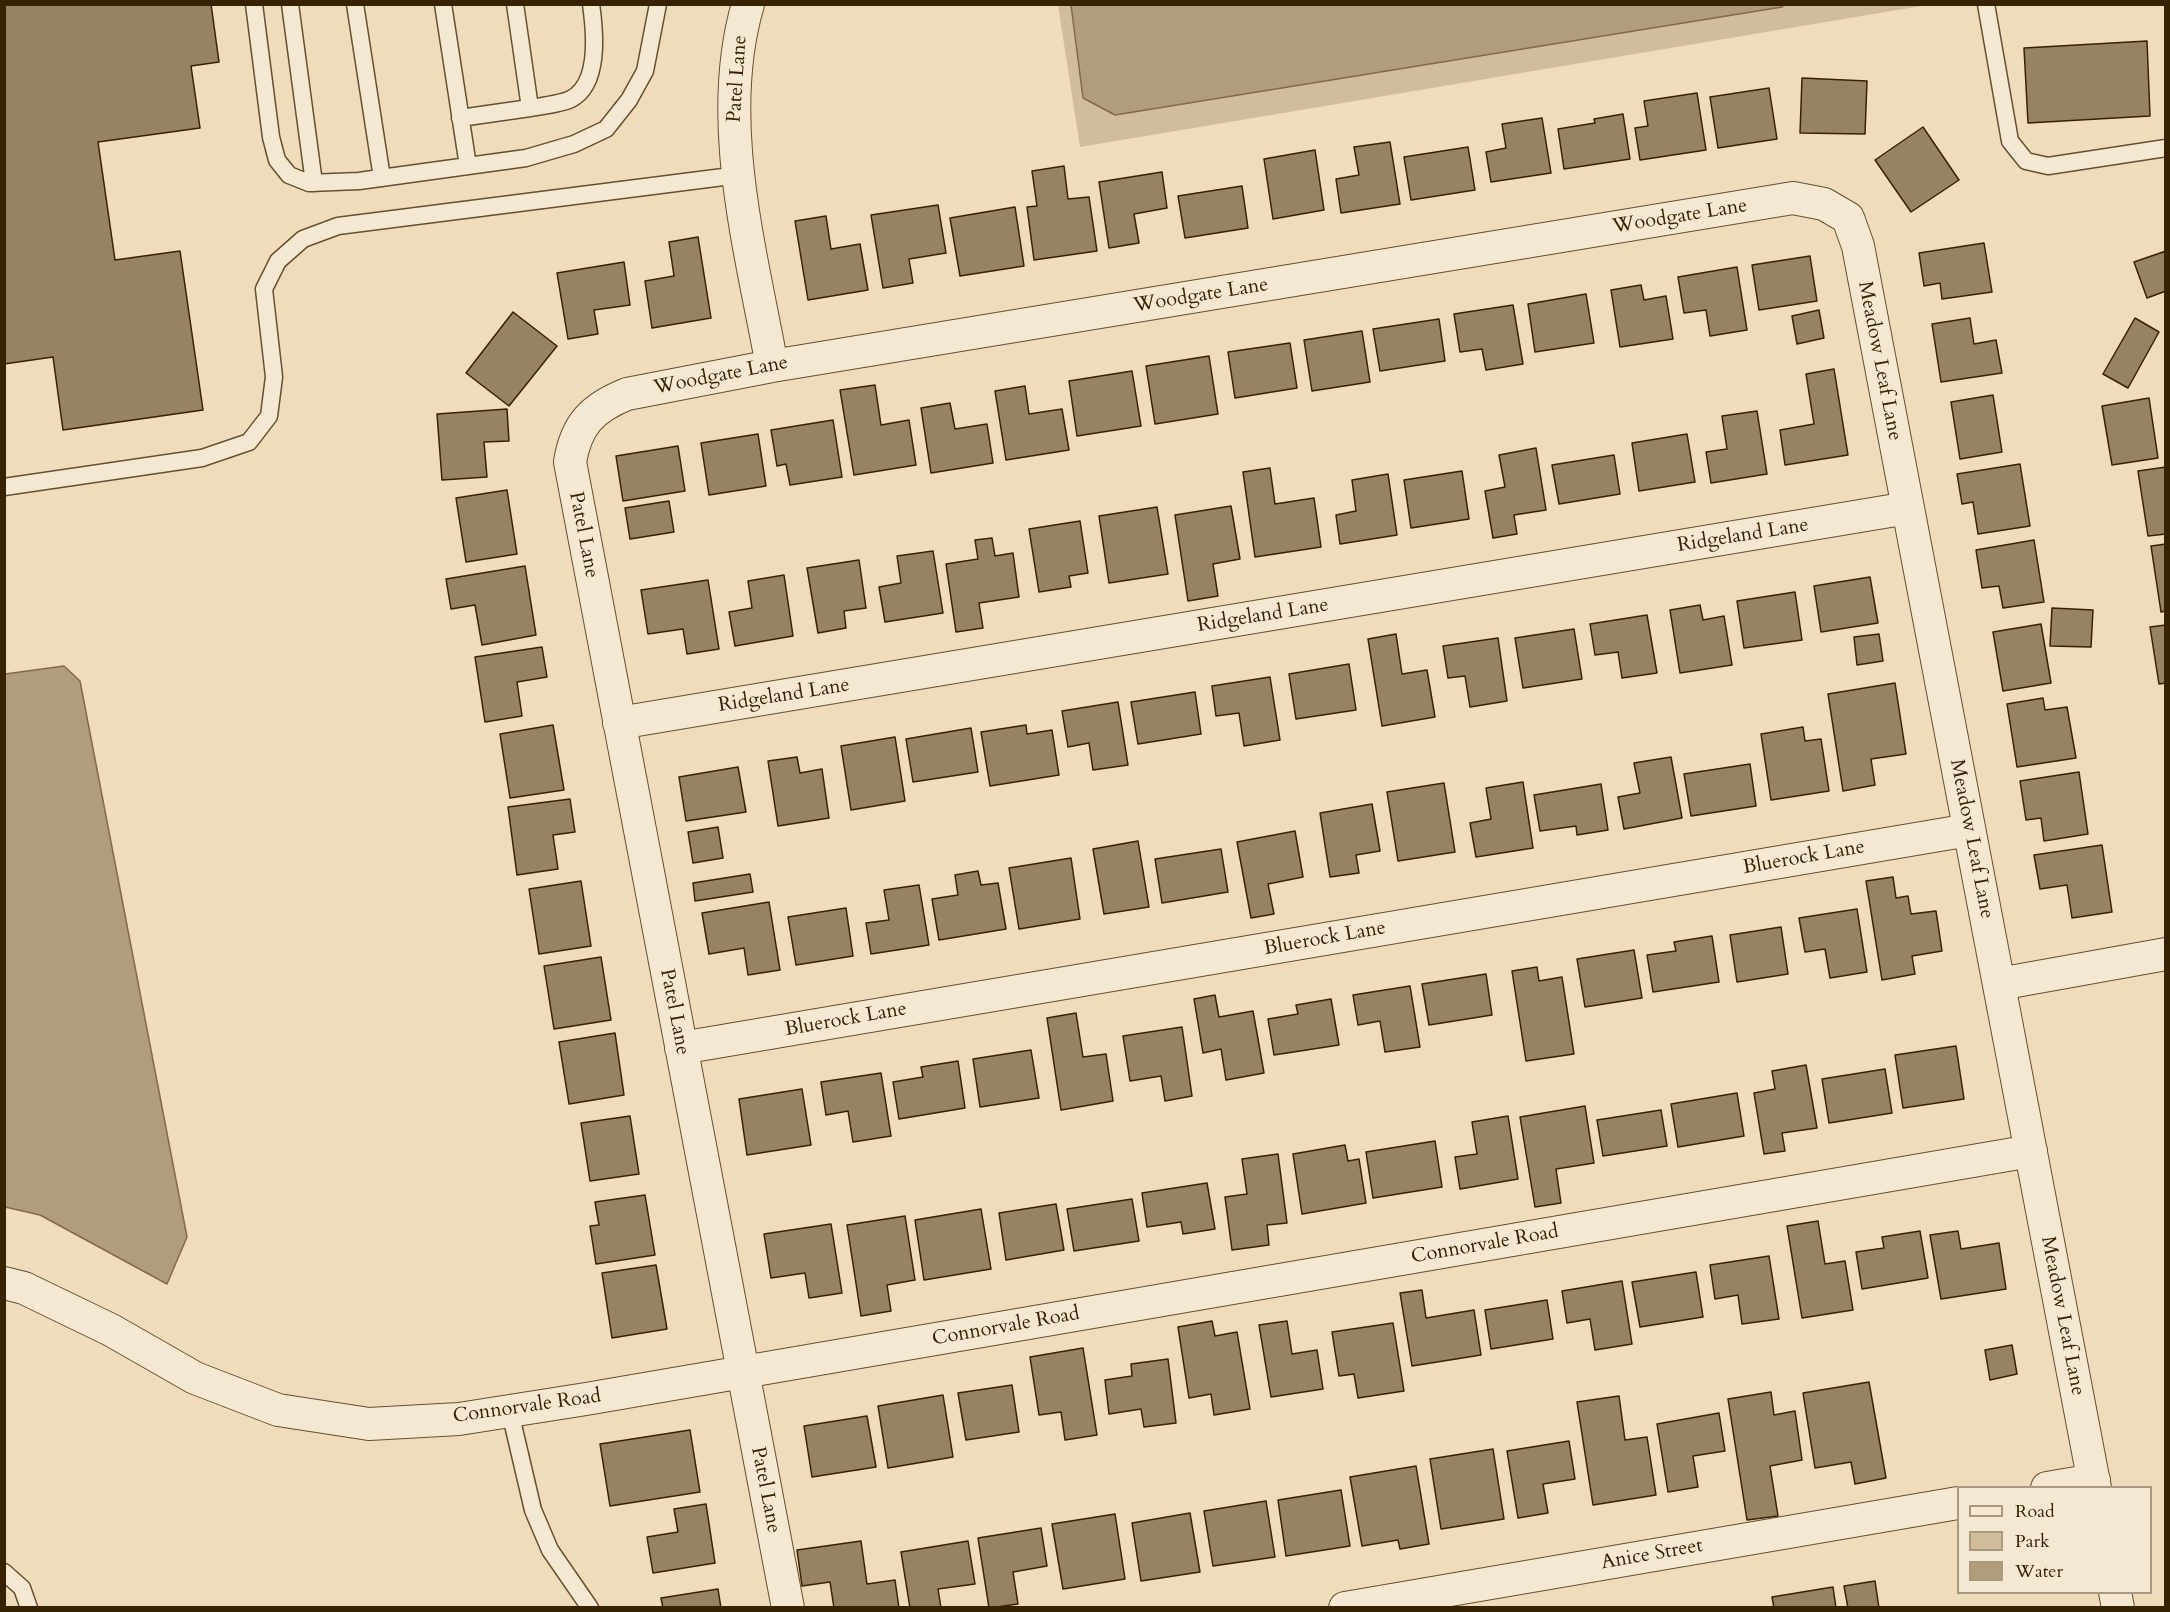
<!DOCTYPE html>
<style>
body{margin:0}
#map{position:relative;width:2170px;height:1612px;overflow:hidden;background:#f0dbba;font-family:Cardo,serif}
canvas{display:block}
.frame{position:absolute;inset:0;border:6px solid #372201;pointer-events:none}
.legend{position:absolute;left:1957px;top:1486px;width:195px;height:108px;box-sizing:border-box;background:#f5e8d2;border:2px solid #a9997e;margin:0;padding:8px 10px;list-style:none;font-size:18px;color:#372201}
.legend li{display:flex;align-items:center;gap:12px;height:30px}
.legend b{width:30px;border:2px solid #a9997e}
</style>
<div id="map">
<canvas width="2170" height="1612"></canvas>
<div class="frame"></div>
<ul class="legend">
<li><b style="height:8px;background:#f5e8d2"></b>Road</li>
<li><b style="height:16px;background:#d1bc9b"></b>Park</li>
<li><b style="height:16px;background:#b19c7b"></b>Water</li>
</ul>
</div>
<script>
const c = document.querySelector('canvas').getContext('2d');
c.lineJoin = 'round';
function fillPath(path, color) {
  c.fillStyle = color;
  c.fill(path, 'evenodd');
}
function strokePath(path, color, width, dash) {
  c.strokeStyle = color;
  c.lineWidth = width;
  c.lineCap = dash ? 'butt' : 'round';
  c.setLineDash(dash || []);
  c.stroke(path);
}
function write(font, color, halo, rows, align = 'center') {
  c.font = font + ' Cardo,serif';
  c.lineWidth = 4.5;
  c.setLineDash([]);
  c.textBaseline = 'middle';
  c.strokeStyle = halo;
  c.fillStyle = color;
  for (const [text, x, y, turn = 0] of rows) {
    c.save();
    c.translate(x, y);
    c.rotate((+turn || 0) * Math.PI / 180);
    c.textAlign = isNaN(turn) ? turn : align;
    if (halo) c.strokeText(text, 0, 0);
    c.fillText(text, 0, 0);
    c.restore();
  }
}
fillPath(new Path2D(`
 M1917,4L1921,6L1080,147L1058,5Z`), '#d1bc9b');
const water = new Path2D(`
 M1071,5V4L1784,5L1782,7L1115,115L1083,98Z
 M64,666L80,681L187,1237L167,1284L40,1215L5,1207V674Z`);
fillPath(water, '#b19c7b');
strokePath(water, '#806b4a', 1.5);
const building = new Path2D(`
 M4,4H211L219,62L191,66L200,128L98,142L115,260L180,251L203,410L63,430L53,357L4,364Z
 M2147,41L2150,116L2028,123L2024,48Z
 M1802,78L1867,81L1865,134L1800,133Z
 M1769,88L1777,139L1718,148L1710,97Z
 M1697,93L1706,150L1640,160L1635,128L1648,126L1644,101Z
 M1623,114L1630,159L1564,169L1558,129L1595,123L1594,119Z
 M1542,118L1551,173L1491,182L1486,152L1506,148L1502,124Z
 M1923,127L1959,180L1911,212L1875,160Z
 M1390,142L1400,204L1341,213L1336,179L1359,175L1354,147Z
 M1468,147L1475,190L1411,200L1404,157Z
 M1315,150L1324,210L1273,219L1264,159Z
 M1064,166L1068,199L1089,197L1097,251L1034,260L1027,207L1037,206L1032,171Z
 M1162,172L1167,208L1134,214L1139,243L1109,248L1099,182Z
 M1242,186L1248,228L1185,238L1178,196Z
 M938,205L946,253L909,259L913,283L883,288L871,215Z
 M1015,207L1024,266L960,276L950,218Z
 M826,216L831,249L860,244L868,290L808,300L795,221Z
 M698,237L711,318L652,328L645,281L674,276L669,242Z
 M1984,243L1992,292L1942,299L1940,283L1924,286L1919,253Z
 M2166,251V291L2147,298L2134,262Z
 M1810,256L1817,301L1759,310L1752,265Z
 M624,262L630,305L594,310L598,334L568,339L557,273Z
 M1737,267L1747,330L1710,336L1706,310L1684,313L1678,277Z
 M1641,285L1644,300L1666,296L1673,339L1620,347L1611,290Z
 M1586,294L1594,343L1535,352L1528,304Z
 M1513,305L1523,364L1486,370L1482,349L1460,352L1454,314Z
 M1819,310L1824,338L1797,344L1792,316Z
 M513,312L557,346L509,406L466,373Z
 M1970,318L1974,344L1996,340L2002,373L1941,382L1932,324Z
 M2135,318L2159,332L2128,388L2103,374Z
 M1439,319L1445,361L1380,371L1373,329Z
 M1362,331L1370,382L1312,391L1304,340Z
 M1290,343L1297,388L1235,398L1228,352Z
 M1209,356L1218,414L1155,424L1146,366Z
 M1834,369L1848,455L1785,465L1780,430L1814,424L1806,374Z
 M1132,371L1141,426L1077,436L1069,381Z
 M875,385L881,425L909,420L916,465L854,475L840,390Z
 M1025,386L1029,414L1062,409L1069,450L1006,460L995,391Z
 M1993,395L2002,452L1960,459L1951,402Z
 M2149,398L2158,458L2112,465L2102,406Z
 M950,403L955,429L987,424L993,463L931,473L921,408Z
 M507,409L509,441L484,442L487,477L442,480L437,414Z
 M1757,411L1767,474L1711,483L1706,452L1727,449L1722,416Z
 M833,420L842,477L790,485L786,464L777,466L771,430Z
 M758,434L766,486L709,495L701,443Z
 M1687,434L1695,482L1639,491L1632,443Z
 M678,446L685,491L623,501L616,456Z
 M1536,448L1546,510L1514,515L1517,534L1493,538L1485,491L1505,487L1499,455Z
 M1614,455L1620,494L1559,504L1552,465Z
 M2020,464L2030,526L1978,534L1973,502L1962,504L1957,474Z
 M2166,467V534L2148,536L2138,471Z
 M1270,468L1275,504L1314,498L1321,547L1255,557L1243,472Z
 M1462,471L1469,519L1411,528L1404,480Z
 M1388,474L1397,535L1340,544L1336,515L1356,511L1352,480Z
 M507,490L517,554L466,562L456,498Z
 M669,501L674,532L630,539L625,508Z
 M1231,506L1240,559L1213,564L1218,596L1188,601L1175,515Z
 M1157,507L1168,574L1109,583L1099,516Z
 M1080,521L1088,573L1069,576L1071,587L1039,592L1029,529Z
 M992,538L995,556L1013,553L1019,597L979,603L983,628L956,632L946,564L978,559L975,540Z
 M2034,540L2044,602L2003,608L1999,586L1982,588L1976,550Z
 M2166,544V611L2161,612L2151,546Z
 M933,551L943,613L885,622L879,587L901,583L897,556Z
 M859,560L866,608L844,611L846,628L818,633L807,568Z
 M525,566L536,635L482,645L475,605L451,609L446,579Z
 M784,575L793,636L735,646L729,612L752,608L748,581Z
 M1870,577L1878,623L1821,632L1814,586Z
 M708,580L719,649L687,654L683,629L648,634L641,590Z
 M1795,592L1802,640L1744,648L1737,601Z
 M1700,605L1703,620L1724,616L1732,665L1680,673L1670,610Z
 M2052,608L2093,610L2091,647L2050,646Z
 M1647,615L1657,673L1622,678L1618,652L1595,655L1590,624Z
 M2041,624L2051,683L2003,691L1993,632Z
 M2166,625V683L2159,684L2150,627Z
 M1574,629L1582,679L1523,688L1515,638Z
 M1396,634L1402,674L1427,670L1435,717L1382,726L1368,639Z
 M1879,634L1883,661L1857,665L1854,637Z
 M1498,638L1507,701L1470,707L1465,676L1448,678L1443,646Z
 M542,647L547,677L517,682L522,716L485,722L475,657Z
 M1349,664L1356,710L1296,719L1289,674Z
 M1270,677L1280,740L1244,746L1239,713L1216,716L1212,686Z
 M1895,683L1906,754L1871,759L1875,785L1843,791L1828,694Z
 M1195,692L1201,734L1138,744L1131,702Z
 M2043,698L2045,710L2067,707L2076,758L2017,767L2007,704Z
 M1118,702L1128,765L1093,770L1089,743L1068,747L1062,711Z
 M553,725L564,790L510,798L500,734Z
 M1026,725L1027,734L1052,730L1059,775L990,786L981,732Z
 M1803,727L1805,741L1821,739L1829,791L1771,800L1761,734Z
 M971,728L978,772L913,782L906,739Z
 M895,737L905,801L851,810L841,746Z
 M797,757L800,773L822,769L829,818L778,826L768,761Z
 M1671,757L1682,818L1624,829L1618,797L1640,793L1634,763Z
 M1750,764L1756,806L1691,816L1684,774Z
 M738,767L746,812L686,821L679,777Z
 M2079,772L2088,834L2044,841L2041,818L2026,820L2020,781Z
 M1523,782L1533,848L1476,857L1470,823L1491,819L1486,788Z
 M1444,783L1455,852L1398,861L1387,792Z
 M1601,784L1608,830L1577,835L1576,826L1540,831L1534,795Z
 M570,799L575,832L553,835L558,869L517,875L508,807Z
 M1372,804L1380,851L1356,855L1359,873L1330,877L1320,813Z
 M718,827L723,858L693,863L688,832Z
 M1295,831L1303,877L1268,884L1274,914L1251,918L1237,842Z
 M1138,841L1149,907L1104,914L1093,849Z
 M2102,845L2112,912L2072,918L2067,885L2040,889L2034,855Z
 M1221,849L1228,892L1162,903L1155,859Z
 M1071,858L1080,919L1019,929L1009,868Z
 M978,871L981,885L998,883L1006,929L939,940L932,899L958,895L955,875Z
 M750,874L753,892L695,901L693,883Z
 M1893,877L1896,898L1908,896L1911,914L1936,911L1942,951L1912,956L1915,974L1882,980L1866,881Z
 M581,881L591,946L539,954L529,889Z
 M919,885L929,945L871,954L866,923L889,920L884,890Z
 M769,902L780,970L748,975L744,948L709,954L702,913Z
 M846,908L853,956L796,965L788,917Z
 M1857,909L1867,972L1830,978L1825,949L1805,952L1799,918Z
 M1781,927L1788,974L1737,982L1730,935Z
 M1712,936L1719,982L1653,992L1647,955L1676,951L1674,942Z
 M1634,950L1642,998L1585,1007L1577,959Z
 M601,957L611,1020L554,1029L544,966Z
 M1537,967L1539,981L1562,977L1574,1054L1526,1061L1512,971Z
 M1486,974L1492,1015L1429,1025L1422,984Z
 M1410,986L1420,1047L1385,1052L1380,1021L1358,1025L1353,995Z
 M1215,995L1219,1017L1253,1011L1264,1073L1226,1080L1221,1049L1203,1053L1194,999Z
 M1331,999L1339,1045L1274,1055L1268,1019L1298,1014L1296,1005Z
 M1076,1013L1083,1057L1106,1054L1113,1101L1061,1110L1047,1018Z
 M1182,1027L1192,1096L1165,1101L1161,1076L1130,1081L1123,1036Z
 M615,1033L624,1095L569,1104L559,1042Z
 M1956,1046L1964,1099L1903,1108L1895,1055Z
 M1031,1050L1039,1098L980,1107L973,1059Z
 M958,1061L965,1108L899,1119L893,1082L923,1077L921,1067Z
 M1806,1065L1817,1128L1782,1133L1785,1151L1764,1154L1754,1093L1775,1089L1772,1071Z
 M1885,1069L1892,1113L1829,1123L1822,1079Z
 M881,1073L891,1136L853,1142L848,1111L826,1115L821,1082Z
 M802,1089L811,1145L747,1155L739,1099Z
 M1737,1093L1744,1136L1678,1147L1671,1104Z
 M1585,1106L1594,1163L1556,1169L1561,1203L1535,1207L1520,1117Z
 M1661,1110L1667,1146L1603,1156L1597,1120Z
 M630,1116L639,1174L590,1181L581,1123Z
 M1508,1116L1518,1179L1460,1189L1455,1157L1477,1154L1472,1122Z
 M1435,1141L1442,1187L1373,1198L1366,1152Z
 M1345,1145L1348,1161L1359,1159L1366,1203L1302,1214L1293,1154Z
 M1278,1154L1287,1223L1267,1225L1269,1245L1232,1250L1225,1197L1247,1194L1242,1159Z
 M1207,1183L1215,1229L1183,1234L1181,1222L1147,1227L1142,1193Z
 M645,1195L655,1255L596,1264L590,1226L599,1225L595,1202Z
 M1132,1199L1139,1241L1074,1251L1067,1209Z
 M1056,1204L1064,1250L1006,1260L999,1213Z
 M981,1209L991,1269L924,1280L915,1220Z
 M905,1216L915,1280L887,1285L891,1311L861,1316L847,1225Z
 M1818,1221L1825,1264L1845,1261L1853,1310L1802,1318L1787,1226Z
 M831,1224L842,1293L809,1298L805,1273L771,1278L764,1234Z
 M1920,1231L1928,1278L1862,1289L1856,1252L1884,1248L1882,1237Z
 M1958,1231L1961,1249L1999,1243L2006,1289L1941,1299L1930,1235Z
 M1769,1256L1779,1319L1742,1324L1738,1295L1715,1299L1710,1265Z
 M656,1265L667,1329L612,1338L602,1273Z
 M1696,1272L1703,1317L1640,1327L1632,1282Z
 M1622,1281L1632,1344L1595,1350L1590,1319L1567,1323L1562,1291Z
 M1422,1290L1426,1318L1474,1310L1481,1355L1412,1366L1400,1293Z
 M1547,1300L1553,1339L1491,1349L1485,1310Z
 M1212,1321L1215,1336L1237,1332L1250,1409L1214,1415L1211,1394L1189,1398L1178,1327Z
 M1287,1321L1292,1354L1317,1350L1323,1389L1271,1397L1259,1325Z
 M1393,1323L1404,1391L1358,1398L1354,1374L1339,1376L1332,1332Z
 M2012,1345L2017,1374L1990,1380L1985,1350Z
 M1083,1348L1097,1435L1065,1440L1061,1412L1039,1415L1030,1357Z
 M1168,1359L1176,1423L1144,1427L1141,1409L1109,1414L1105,1380L1132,1376L1131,1364Z
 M1869,1382L1886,1478L1855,1484L1851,1462L1815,1468L1803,1393Z
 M1012,1385L1019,1432L966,1440L958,1393Z
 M1771,1392L1774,1415L1795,1411L1802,1460L1770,1466L1778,1516L1747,1520L1728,1399Z
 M943,1395L953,1457L888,1468L878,1406Z
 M1619,1396L1625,1440L1647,1437L1656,1495L1593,1505L1577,1402Z
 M1719,1413L1725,1451L1693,1456L1698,1487L1668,1492L1657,1424Z
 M867,1416L876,1467L812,1477L804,1426Z
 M690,1430L700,1492L610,1506L600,1444Z
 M1569,1441L1575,1479L1543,1484L1548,1513L1518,1518L1507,1451Z
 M1493,1449L1504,1519L1441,1529L1430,1459Z
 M1416,1466L1429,1544L1400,1549L1398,1540L1362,1546L1350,1477Z
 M1341,1490L1350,1546L1286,1556L1278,1500Z
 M1266,1501L1275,1557L1213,1566L1204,1511Z
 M706,1504L715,1563L653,1573L647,1537L678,1532L674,1509Z
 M1190,1513L1200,1572L1141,1581L1132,1523Z
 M1115,1514L1125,1579L1063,1589L1052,1524Z
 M1041,1528L1047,1566L1013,1572L1018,1604L989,1608L978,1538Z
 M861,1541L867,1584L895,1580L899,1608H834L830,1582L802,1586L797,1550Z
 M968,1541L975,1584L938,1589L941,1608H910L901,1552Z
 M1875,1581L1879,1608H1848L1844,1586Z
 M1833,1587L1836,1608H1774L1772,1597Z
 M718,1589L721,1608H663L661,1598Z`);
fillPath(building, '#978261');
strokePath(building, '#372201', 1.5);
const service = new Path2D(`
 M254,4L271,137L277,160L289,175L309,183L359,181L526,158L574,144L606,129L629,100L645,71L658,4
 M290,4L314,183
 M355,4L382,178
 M443,4L468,166
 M1986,4L2010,141L2026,161L2048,166L2166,148
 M530,108C541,106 561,104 571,99C600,84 595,32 591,4
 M460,118L530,108L515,4
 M4,487L202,458L249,442L269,416L274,377L264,289L278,261L303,239L338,226L739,175
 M510,1412L533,1510L550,1550L590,1608
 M4,1572L22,1588L29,1608`);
const minor = new Path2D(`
 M748,4C714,120 751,250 772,366
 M619,723L1908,508
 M1999,984L2166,954
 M681,1048L1969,830
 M4,1283L24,1288L111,1330L195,1378L278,1410L369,1424L459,1419L586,1399L2031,1151
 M2047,1488L2094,1480
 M2115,1592L2118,1608
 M788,1608L570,462C576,425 592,408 627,394L772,366L1793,198L1824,204L1848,218L1858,246L2095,1488
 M1345,1608L1958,1503`);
strokePath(service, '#65502f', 19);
strokePath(minor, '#65502f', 34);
strokePath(service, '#f5e8d2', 16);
strokePath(minor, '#f5e8d2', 32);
write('20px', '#372201', '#f5e8d2', [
 ["Patel Lane",738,79,-86],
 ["Woodgate Lane",1680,217,-9],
 ["Woodgate Lane",1201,296,-9],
 ["Meadow Leaf Lane",1879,361,79],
 ["Woodgate Lane",721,376,-11],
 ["Patel Lane",583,535,79],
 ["Ridgeland Lane",1743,536,-9],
 ["Ridgeland Lane",1263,616,-9],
 ["Ridgeland Lane",784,696,-9],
 ["Meadow Leaf Lane",1971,839,79],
 ["Bluerock Lane",1804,858,-10],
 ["Bluerock Lane",1325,939,-10],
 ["Patel Lane",674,1012,79],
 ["Bluerock Lane",846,1020,-10],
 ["Connorvale Road",1485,1245,-10],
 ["Meadow Leaf Lane",2062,1316,79],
 ["Connorvale Road",1006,1327,-10],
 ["Connorvale Road",527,1407,-8],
 ["Patel Lane",765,1490,79],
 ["Anice Street",1652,1555,-10]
]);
</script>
